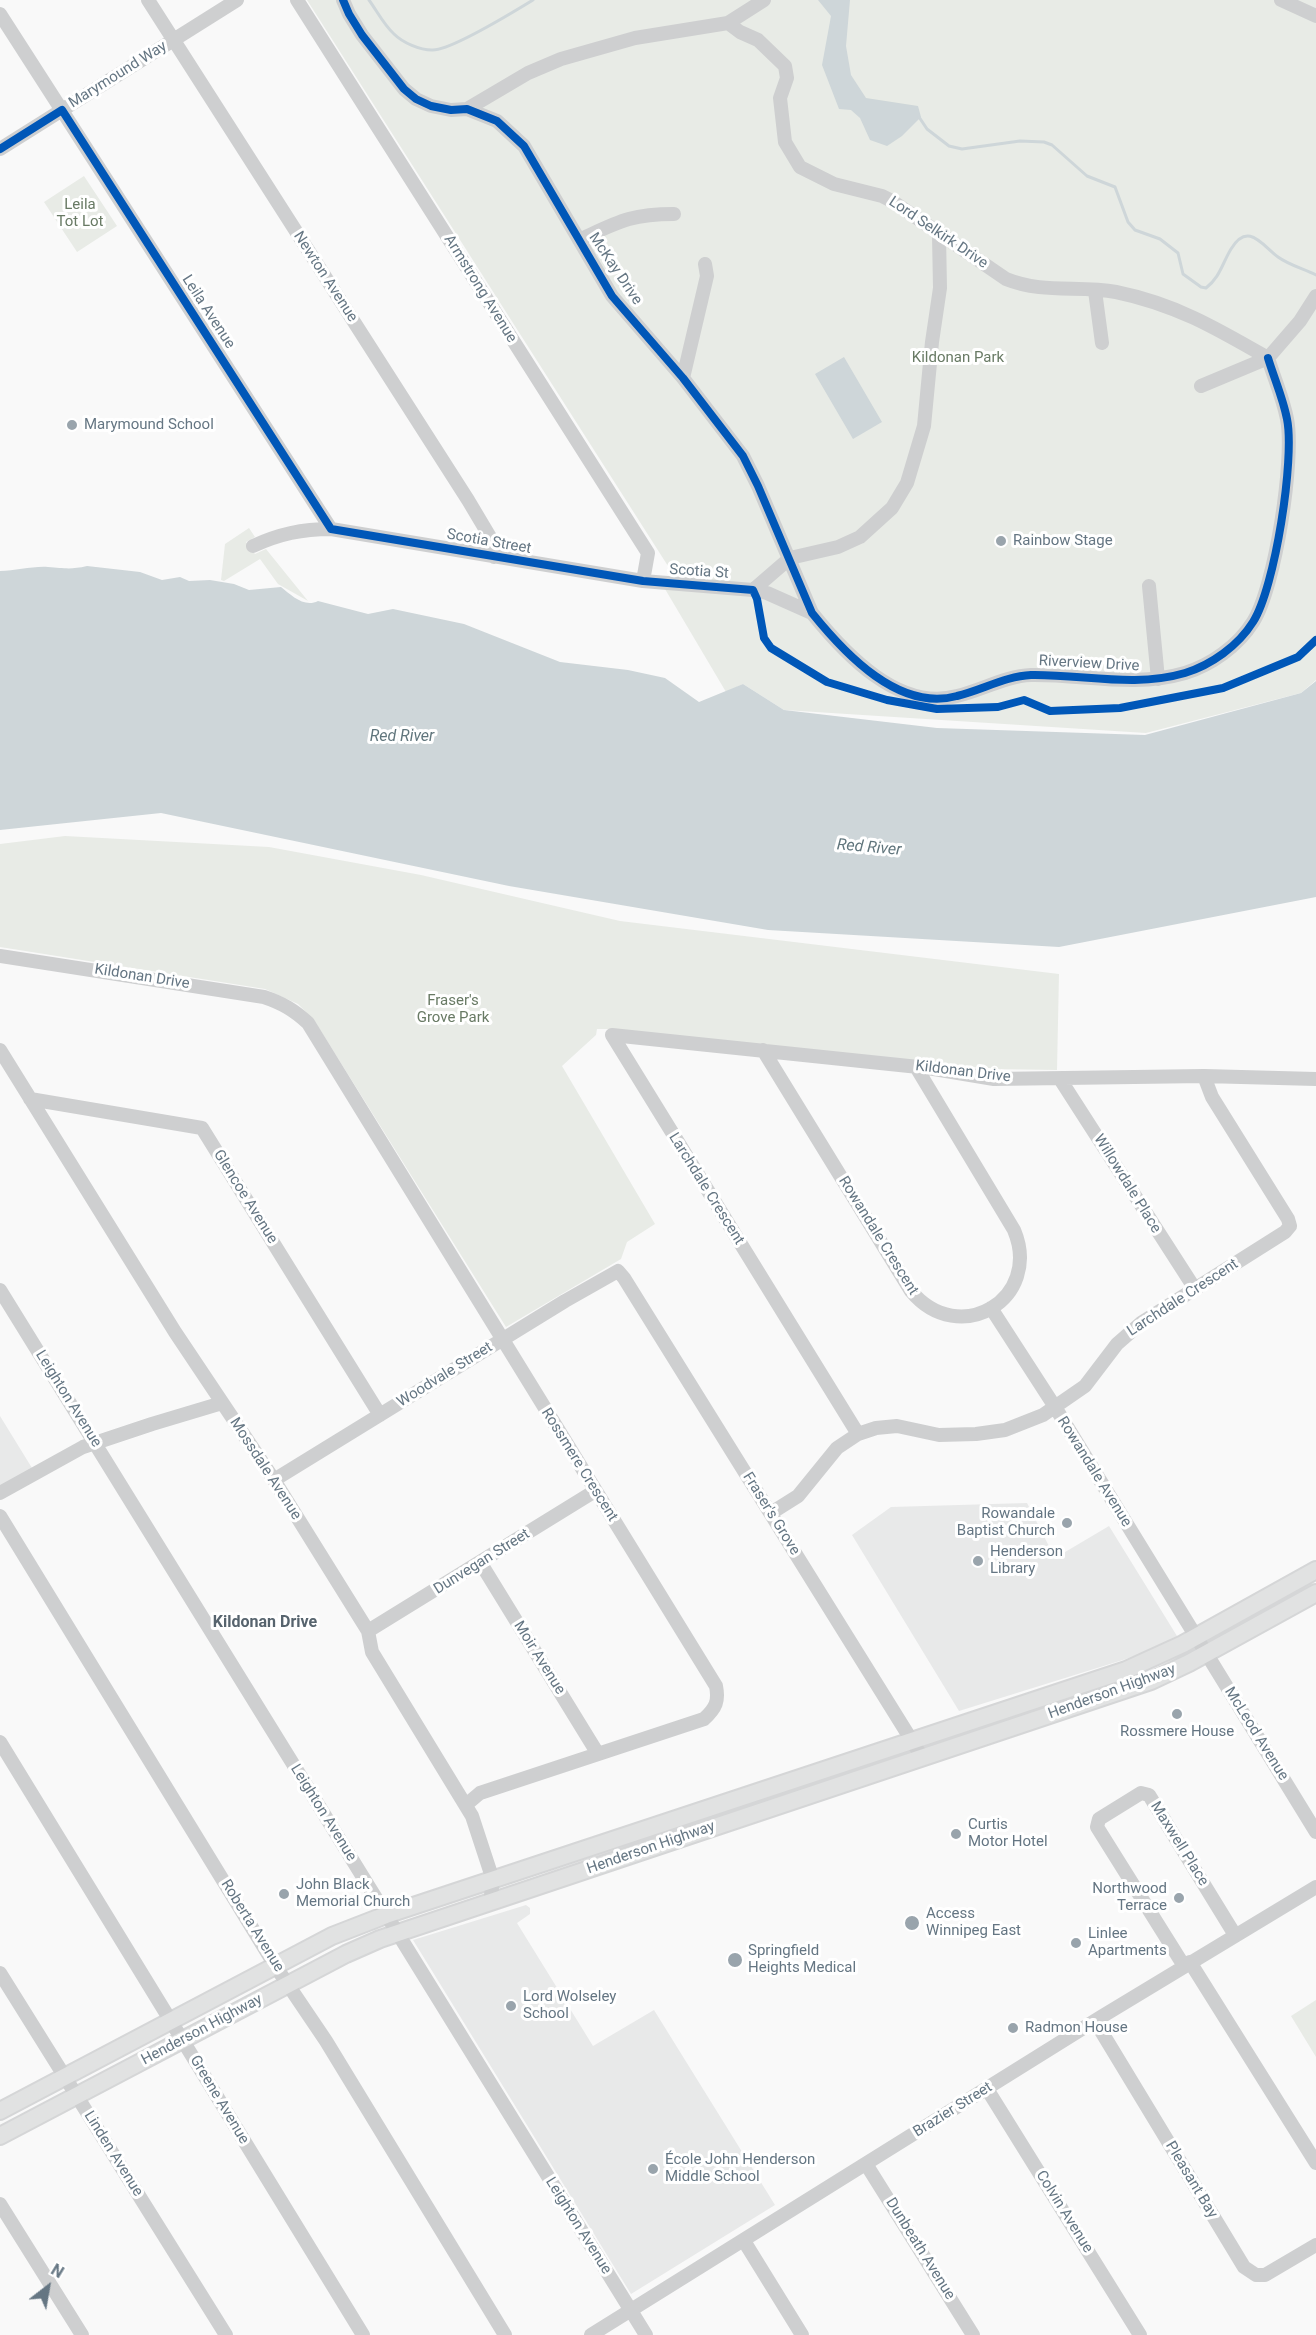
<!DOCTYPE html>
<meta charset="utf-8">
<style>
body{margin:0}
#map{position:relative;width:1316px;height:2335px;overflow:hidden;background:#f9f9f9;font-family:Roboto,sans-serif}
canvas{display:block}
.north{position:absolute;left:18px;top:2257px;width:60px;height:60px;-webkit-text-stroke:4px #fff;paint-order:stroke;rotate:31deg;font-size:16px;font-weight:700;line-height:24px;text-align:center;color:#657683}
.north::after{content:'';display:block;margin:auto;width:21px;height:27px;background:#657683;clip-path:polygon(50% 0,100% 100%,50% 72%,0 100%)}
</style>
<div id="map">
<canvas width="1316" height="2335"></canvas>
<div class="north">N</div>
</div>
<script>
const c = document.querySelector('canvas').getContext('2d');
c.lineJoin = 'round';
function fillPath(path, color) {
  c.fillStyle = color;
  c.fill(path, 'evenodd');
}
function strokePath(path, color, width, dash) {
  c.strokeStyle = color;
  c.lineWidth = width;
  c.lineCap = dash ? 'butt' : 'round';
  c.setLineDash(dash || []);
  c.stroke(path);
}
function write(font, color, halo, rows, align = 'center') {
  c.font = font + ' Roboto,sans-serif';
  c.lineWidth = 6;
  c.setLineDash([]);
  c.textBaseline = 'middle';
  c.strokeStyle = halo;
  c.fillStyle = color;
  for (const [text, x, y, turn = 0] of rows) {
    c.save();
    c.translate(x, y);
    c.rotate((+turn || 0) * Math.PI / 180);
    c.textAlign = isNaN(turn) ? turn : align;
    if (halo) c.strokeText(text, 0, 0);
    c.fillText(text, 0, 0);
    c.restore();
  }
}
fillPath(new Path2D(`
 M0,1416L32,1468L0,1488Z
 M1027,1503L1055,1558L1109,1526L1177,1636L1152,1649L1126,1659L959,1711L852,1535L891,1507Z
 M526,1905L530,1908V1914L517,1923L593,2046L654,2010L775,2205L631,2294L413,1940Z`), '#e8e9e9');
fillPath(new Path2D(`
 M307,0H1316V680L1301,693L1146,733L784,710L743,684L726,692L665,589L682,588Z
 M84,176L117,226L77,252L44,202Z
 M249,528L255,537L246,542L255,554L266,549L308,601L278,584L260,559L224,581L221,580L225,544Z
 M65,836L269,847L421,875L620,921L1059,974L1057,1070L991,1069L615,1029H597L596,1035L562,1066L655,1224L627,1242L621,1259L506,1327L314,1020L298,1004L265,989L0,947V844Z
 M1316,2000V2057L1291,2016Z`), '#e8ebe6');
fillPath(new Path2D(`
 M818,0H850L846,46L851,75L866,98L918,106L921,117L902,136L887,146L870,140L860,118L851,110L839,109L822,65L831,16Z
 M844,357L882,422L853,439L815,374Z
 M87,566L140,572L162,580L180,577L189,581L210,580L234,584L249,590L281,587C291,595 304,608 318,601L368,614L393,609L464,624L560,662L628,670L665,678L699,702L743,684L784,710L937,728L1145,735L1301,693L1316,681V897L1059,947L768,930L509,886L161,813L0,830V571C16,571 32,566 48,567C64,568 70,570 87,566Z`), '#ced6d9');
strokePath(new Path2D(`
 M369,0C377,11 384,25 394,34C403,43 420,50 432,50C450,51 515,11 533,0
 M919,117L927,129L949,146L962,149L1020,141L1044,142L1052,145L1087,176L1115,187L1128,222L1135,230L1160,239L1178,253L1183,274L1201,287L1206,288C1220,277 1222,264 1231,249C1248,221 1262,245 1278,257C1289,265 1304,269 1316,275`), '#ced6d9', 3);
const major = new Path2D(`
 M0,2111L332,1936L386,1915L1126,1670L1183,1644L1316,1570
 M0,2136L346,1954L380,1939L1151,1681L1189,1663L1316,1593`);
strokePath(major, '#d5d6d7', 20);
strokePath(new Path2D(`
 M148,0L468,500L493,542L494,557
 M297,0L648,553L643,581
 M343,0L349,14L362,35L404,89L416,99L431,106L451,110L467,109L497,121L524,146L612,296L683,378L743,456L758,486L812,613C845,654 899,712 957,696C982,690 1006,676 1031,675C1083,674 1134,688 1185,673C1211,665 1238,646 1253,622C1275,588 1295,458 1287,419C1283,398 1274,378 1268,358
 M1281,0L1316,16
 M0,14L331,529
 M728,23L740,32L758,40L785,66L787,78L780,98L785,142L800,167L834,184L882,196L892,201L1006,279C1043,294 1079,285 1116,292C1175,304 1216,328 1268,358
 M467,109L528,73L561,59L635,38L728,23L764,0
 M0,149L237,0
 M579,240C618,222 630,214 674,214
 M1095,291L1102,343
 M683,378L707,276L705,264
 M1201,386L1268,358L1300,321L1316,296
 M253,546C279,534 302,529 331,529L643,581L753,590L767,593L812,613
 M1149,586L1158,679
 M753,590L790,558L838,547L860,537L892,508L907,483L924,426L932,342L940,288L939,235
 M0,956L264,997C282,1003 294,1010 308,1023L716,1686C719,1701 716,1708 704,1719L480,1793L467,1804
 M612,1035L928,1068L994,1079L1204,1076L1316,1079
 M612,1035L858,1434
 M0,1050L175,1332L274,1480L368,1631L372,1652L472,1816L493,1880L490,1903
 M763,1050L911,1291C959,1349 1043,1299 1014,1230L916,1067
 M1060,1079L1195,1289
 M30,1099L202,1128L380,1415
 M0,1290L646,2335
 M991,1308L1055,1407L1316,1832
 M274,1480L565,1301L618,1271L624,1278L922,1757
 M0,1493L83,1447L152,1424L222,1403
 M771,1513L798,1496L837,1448L858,1434L876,1428L897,1426L939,1435L976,1434L1005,1430L1043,1415L1085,1386L1117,1344L1141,1323L1285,1232L1290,1226L1288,1219L1212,1097L1204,1076
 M0,1516L276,1967L326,2041L505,2335
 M480,1562L598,1754
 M368,1631L595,1491
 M0,1742L363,2335
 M1190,1962L1316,2163
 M1184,1966L1097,1827L1099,1819L1141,1793L1149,1795L1235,1935
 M0,1973L226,2335
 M1095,2021L1244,2267L1256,2275H1265L1316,2245
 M987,2089L1140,2335
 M866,2164L973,2335
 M0,2204L82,2335
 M744,2241L802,2335
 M591,2335L1101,2017L1316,1887`), '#cecfd0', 14);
strokePath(major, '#e1e2e2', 16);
strokePath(new Path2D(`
 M343,0L349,14L362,35L404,89L416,99L431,106L451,110L467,109L497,121L524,146L612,296L683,378L743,456L758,486L812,613C845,654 899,712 957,696C982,690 1006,676 1031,675C1083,674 1134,688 1185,673C1211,665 1238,646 1253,622C1275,588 1295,458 1287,419C1283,398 1274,378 1268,358
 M0,149L62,110L331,529L643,581L753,590L757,599L764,638L771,648L827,682L887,700L937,709L998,707L1024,700L1050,711L1120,708L1223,688L1298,657L1316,640`), '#0057b8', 8);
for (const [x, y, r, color] of [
 [72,425,6,"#99a4ac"],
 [1001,541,6,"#99a4ac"],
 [1067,1523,6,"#99a4ac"],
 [978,1561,6,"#99a4ac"],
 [1177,1714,6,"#99a4ac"],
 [956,1834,6,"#99a4ac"],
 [284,1894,6,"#99a4ac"],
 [1179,1898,6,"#99a4ac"],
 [912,1923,8,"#99a4ac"],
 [1076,1943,6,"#99a4ac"],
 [735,1960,8,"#99a4ac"],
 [511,2006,6,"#99a4ac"],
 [1013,2028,6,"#99a4ac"],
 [653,2169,6,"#99a4ac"]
]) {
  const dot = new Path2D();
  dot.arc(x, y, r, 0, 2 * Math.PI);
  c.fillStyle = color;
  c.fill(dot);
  strokePath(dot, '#fff', 2);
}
write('15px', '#657683', '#fff', [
 ["Marymound Way",118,75,-32],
 ["Lord Selkirk Drive",938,233,34],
 ["McKay Drive",615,269,56],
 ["Newton Avenue",325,277,57],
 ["Armstrong Avenue",480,289,58],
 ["Leila Avenue",208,312,57],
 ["Scotia Street",489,542,10],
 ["Scotia St",699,572,4],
 ["Riverview Drive",1089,664,3],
 ["Kildonan Drive",142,977,9],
 ["Kildonan Drive",963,1072,7],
 ["Willowdale Place",1127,1184,58],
 ["Larchdale Crescent",706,1189,58],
 ["Glencoe Avenue",245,1197,58],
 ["Rowandale Crescent",878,1236,58],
 ["Larchdale Crescent",1183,1298,-33],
 ["Woodvale Street",445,1375,-32],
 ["Leighton Avenue",68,1399,58],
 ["Rossmere Crescent",579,1465,58],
 ["Mossdale Avenue",265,1469,57],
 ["Rowandale Avenue",1094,1472,58],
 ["Fraser's Grove",771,1514,58],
 ["Dunvegan Street",482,1562,-32],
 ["Moir Avenue",539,1658,58],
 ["Henderson Highway",1112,1692,-20],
 ["McLeod Avenue",1256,1734,58],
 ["Leighton Avenue",323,1813,58],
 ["Maxwell Place",1179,1844,58],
 ["Henderson Highway",651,1848,-19],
 ["Roberta Avenue",252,1926,58],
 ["Henderson Highway",202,2030,-28],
 ["Greene Avenue",219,2100,59],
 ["Brazier Street",953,2110,-32],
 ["Linden Avenue",113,2154,58],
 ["Pleasant Bay",1191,2180,59],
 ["Colvin Avenue",1064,2212,58],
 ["Leighton Avenue",578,2226,58],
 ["Dunbeath Avenue",920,2249,58]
]);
write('15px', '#687a64', '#fff', [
 ["Leila",80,205],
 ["Tot Lot",80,222],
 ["Kildonan Park",958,358],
 ["Fraser's",453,1001],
 ["Grove Park",453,1018]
]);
write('15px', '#657683', '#fff', [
 ["Marymound School",84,425],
 ["Rainbow Stage",1013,541],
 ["Rowandale",1055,1514,"right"],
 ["Baptist Church",1055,1531,"right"],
 ["Henderson",990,1552],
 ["Library",990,1569],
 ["Rossmere House",1177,1732,"center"],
 ["Curtis",968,1825],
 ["Motor Hotel",968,1842],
 ["John Black",296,1885],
 ["Memorial Church",296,1902],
 ["Northwood",1167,1889,"right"],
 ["Terrace",1167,1906,"right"],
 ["Access",926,1914],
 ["Winnipeg East",926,1931],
 ["Linlee",1088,1934],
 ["Apartments",1088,1951],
 ["Springfield",748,1951],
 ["Heights Medical",748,1968],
 ["Lord Wolseley",523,1997],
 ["School",523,2014],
 ["Radmon House",1025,2028],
 ["École John Henderson",665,2160],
 ["Middle School",665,2177]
], 'left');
write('italic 16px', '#60757c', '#fff', [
 ["Red River",402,737],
 ["Red River",869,848,5]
]);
write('bold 16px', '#57646e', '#fff', [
 ["Kildonan Drive",265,1623]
]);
</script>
